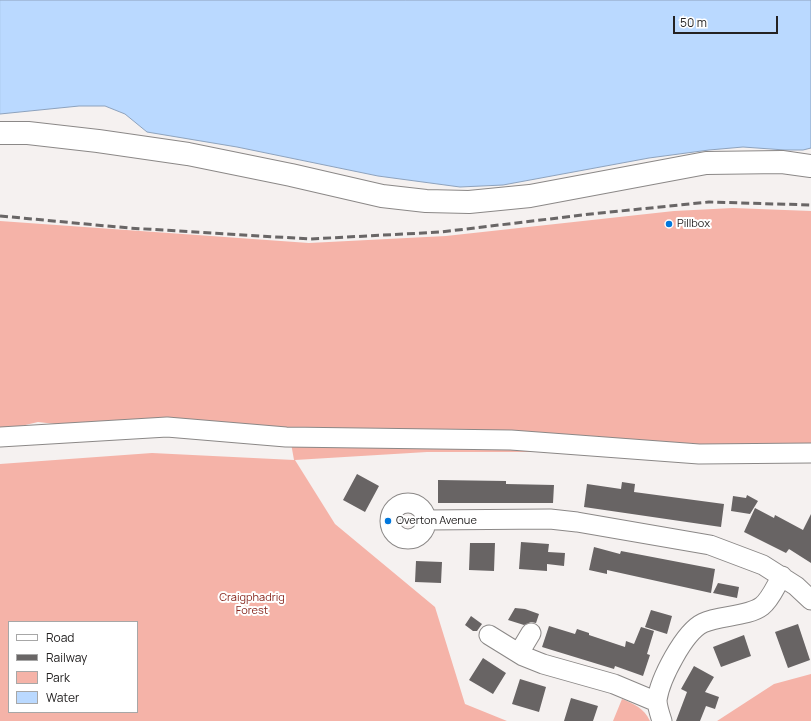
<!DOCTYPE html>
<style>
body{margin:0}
#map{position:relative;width:811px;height:721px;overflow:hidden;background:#f5f1f0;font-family:Manrope,sans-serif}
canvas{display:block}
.legend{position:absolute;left:8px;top:621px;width:130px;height:92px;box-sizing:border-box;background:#fff;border:1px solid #a7a7a7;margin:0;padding:5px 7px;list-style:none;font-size:12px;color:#242222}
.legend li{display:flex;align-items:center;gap:8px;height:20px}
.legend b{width:20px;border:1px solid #a7a7a7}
.scale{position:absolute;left:673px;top:16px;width:105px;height:18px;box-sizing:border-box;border:2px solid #242222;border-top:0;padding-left:5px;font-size:12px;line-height:14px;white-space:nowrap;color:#242222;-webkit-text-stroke:3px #fff;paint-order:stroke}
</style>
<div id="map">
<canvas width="811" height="721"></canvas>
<ul class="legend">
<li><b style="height:5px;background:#fff"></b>Road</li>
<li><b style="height:5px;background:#696666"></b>Railway</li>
<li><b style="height:11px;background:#f5b3a8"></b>Park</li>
<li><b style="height:11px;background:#bad9ff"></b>Water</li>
</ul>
<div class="scale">50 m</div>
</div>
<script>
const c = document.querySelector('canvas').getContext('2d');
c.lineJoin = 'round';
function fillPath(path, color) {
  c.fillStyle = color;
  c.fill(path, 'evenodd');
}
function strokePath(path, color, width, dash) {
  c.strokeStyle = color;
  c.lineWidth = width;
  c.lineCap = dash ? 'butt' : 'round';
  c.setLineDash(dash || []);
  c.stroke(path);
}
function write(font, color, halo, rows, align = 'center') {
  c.font = font + ' Manrope,sans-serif';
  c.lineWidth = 4;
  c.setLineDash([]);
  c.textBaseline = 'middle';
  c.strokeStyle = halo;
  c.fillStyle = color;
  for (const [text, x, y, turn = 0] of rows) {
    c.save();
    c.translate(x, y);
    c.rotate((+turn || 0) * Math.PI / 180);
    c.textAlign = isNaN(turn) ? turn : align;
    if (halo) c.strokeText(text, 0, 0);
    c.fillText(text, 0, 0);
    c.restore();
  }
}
fillPath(new Path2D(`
 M733,208L811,211V462L569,452H427L295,460L335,524L435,607L465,704L507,721H0V464L152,453L294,460L289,432L73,426L38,422L0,431V221L309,243L446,236L674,211ZM9,622H137V712H9Z
 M811,674V721H717L774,684Z
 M622,699C634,704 644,708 650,721H613Z`), '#f5b3a8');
const water = new Path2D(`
 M0,0H811V148L803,150H785L743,147L709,150L649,158L503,185L460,187L378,176L237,147L147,132L125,114L105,106H79L0,114Z`);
fillPath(water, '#bad9ff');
strokePath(water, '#8da2bd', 1);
fillPath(new Path2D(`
 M357,474L379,486L365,512L343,500Z
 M438,480L506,481V484L554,485L553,503H438Z
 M622,482L635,484L634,492L724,504L721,527L584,507L587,484L621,489Z
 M747,495L758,501L750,514L731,511L733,496L746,498Z
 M755,508L774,518L775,515L803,530L811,514V563L789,549L786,553L744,532Z
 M521,542L549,544L548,552L565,553L564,566L547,564V571L519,569Z
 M470,543H495L494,571L469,570Z
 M594,547L620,554L621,551L715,569L711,593L607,570V574L589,570Z
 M416,561L442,562L441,583L415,582Z
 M718,583L739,587L737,598L713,593Z
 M515,608L525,609L539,614L536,623L531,622L524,625L508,620Z
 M651,610L672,616L667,634L645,627Z
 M471,616L482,624L477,631H473L465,625Z
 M798,624L810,660L788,668L775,632Z
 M549,626L575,634L577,629L589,633V635L625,647L626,641L634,644L641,627L654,631L647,654L650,655L643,676L615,666L614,669L542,647Z
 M744,635L751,656L721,667L713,647Z
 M483,658L506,673L493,694L469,680Z
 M694,666L714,677L705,692L719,697L715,709L706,706L700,721H676L687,692L681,689Z
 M520,679L546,687L539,712L512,704Z
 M571,698L598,706L593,721H564Z`), '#686464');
const minor = new Path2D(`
 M0,437L167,427L286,437L511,440L699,454L811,453
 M390 521a18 18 0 1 1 36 0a18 18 0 1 1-36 0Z
 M426,520L550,519L577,522L710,545L763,565L796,586L811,600
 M489,635L523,656L543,664L614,684L657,702
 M519,653L531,633
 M662,721C660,715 657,706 657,700C660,679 684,632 703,623C719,615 748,617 762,606C771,599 776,585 782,576`);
const major = new Path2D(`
 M0,133H28L98,141L188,154L291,175L382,196L426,201L469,202L530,196L706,163L782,162L811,166`);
strokePath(minor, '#8b8887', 21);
strokePath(major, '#8b8887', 24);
strokePath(minor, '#fff', 19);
strokePath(major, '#fff', 22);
strokePath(new Path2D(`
 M0,216L129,228L310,239L441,232L591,214L709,202L811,205`), '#696666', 3, [8, 4]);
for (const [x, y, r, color] of [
 [669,224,4,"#07d"],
 [388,521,4,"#07d"]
]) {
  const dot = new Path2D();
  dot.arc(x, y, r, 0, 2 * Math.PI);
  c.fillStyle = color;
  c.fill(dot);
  strokePath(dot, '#fff', 1.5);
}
write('11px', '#242222', '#fff', [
 ["Pillbox",677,224],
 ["Overton Avenue",396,521]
], 'left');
write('11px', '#87261d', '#fff', [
 ["Craigphadrig",252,598],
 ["Forest",252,611]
]);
</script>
